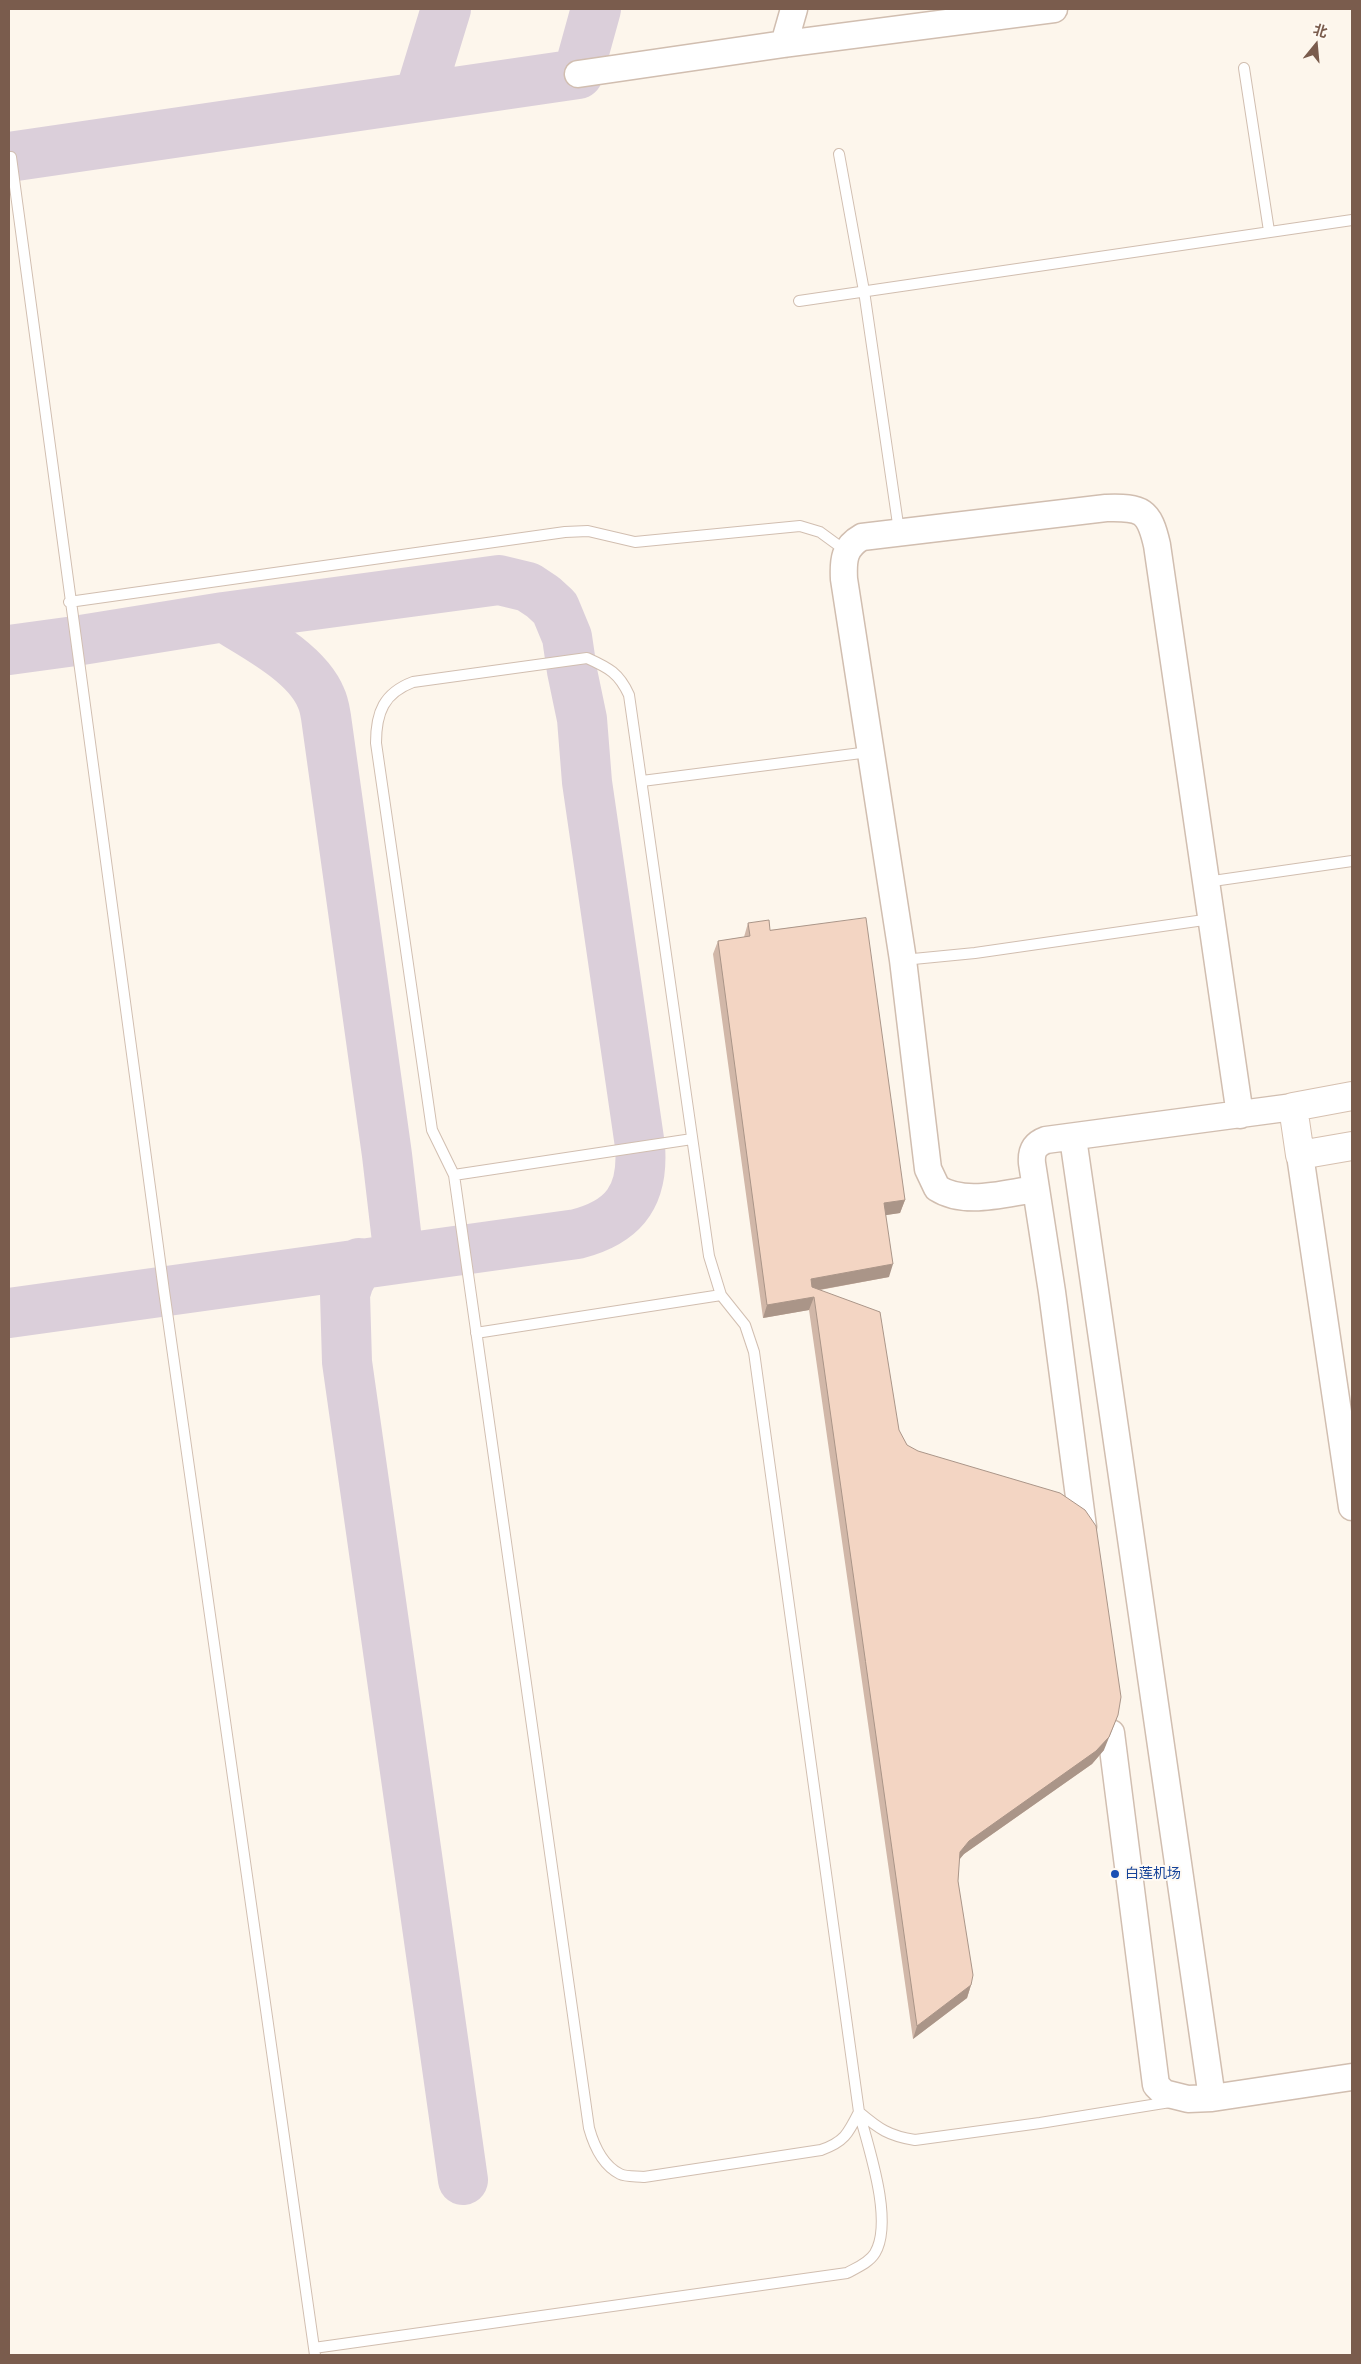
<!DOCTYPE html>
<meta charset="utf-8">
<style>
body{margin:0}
#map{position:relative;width:1361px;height:2364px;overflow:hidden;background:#fdf6ec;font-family:"Roboto Condensed","Noto Sans SC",sans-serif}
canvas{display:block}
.frame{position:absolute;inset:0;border:10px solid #7a5c4d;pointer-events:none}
.north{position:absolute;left:1291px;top:20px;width:50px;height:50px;-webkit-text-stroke:4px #fffaf3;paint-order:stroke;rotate:17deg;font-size:14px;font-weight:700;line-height:20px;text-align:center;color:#7a5c4d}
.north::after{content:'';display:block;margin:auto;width:18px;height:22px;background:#7a5c4d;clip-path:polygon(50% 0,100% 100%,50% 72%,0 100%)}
</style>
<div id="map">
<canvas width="1361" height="2364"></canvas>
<div class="frame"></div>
<div class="north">北</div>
</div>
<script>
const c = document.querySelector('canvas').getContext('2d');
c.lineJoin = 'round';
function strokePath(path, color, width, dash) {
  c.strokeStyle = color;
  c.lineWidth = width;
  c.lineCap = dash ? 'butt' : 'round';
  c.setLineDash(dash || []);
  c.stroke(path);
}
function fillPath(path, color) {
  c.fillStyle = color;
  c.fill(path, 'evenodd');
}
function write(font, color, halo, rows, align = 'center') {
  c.font = font + ' "Roboto Condensed","Noto Sans SC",sans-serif';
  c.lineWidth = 4;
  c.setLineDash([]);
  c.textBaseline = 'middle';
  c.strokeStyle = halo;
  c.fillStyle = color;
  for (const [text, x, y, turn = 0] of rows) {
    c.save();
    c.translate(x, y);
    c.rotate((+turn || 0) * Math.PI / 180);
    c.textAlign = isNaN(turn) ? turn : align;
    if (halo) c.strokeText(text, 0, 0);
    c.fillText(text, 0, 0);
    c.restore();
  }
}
strokePath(new Path2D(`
 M419,97L446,9
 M9,157L578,74L596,9
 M9,650L75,641L224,617C255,636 307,663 321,698C324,704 325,711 326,717L387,1155L399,1258
 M359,1263L349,1281L345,1294L347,1362L463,2180
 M9,1313L577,1234C624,1222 644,1196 640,1146L587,782L582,719L572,671L567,637L555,608L543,597L528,587L499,580L224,617`), '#dbcfda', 50);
const service = new Path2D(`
 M1244,68L1269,231
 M839,154L864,291L899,531
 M11,157L164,1291L315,2355
 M799,301L1352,220
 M69,602L565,532L588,531L635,542L800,526L820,532L846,551
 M587,658C609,668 619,673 629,695L709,1256L721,1295L745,1325L754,1352L859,2112C848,2134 844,2142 821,2150L644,2177C637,2176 626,2177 620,2174C602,2165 594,2146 589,2128L454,1175L432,1130L376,743C376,712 384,693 413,682Z
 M642,781L869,752
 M1206,882L1352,861
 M903,960L975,953L1211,919
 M454,1175L692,1139
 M476,1333L721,1295
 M859,2112C879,2129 889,2136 915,2140L1040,2123L1170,2102
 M314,2348L847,2273C856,2268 869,2263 875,2253C894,2221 868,2146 859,2112`);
const tertiary = new Path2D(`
 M784,44L794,9
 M578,74L784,44L1054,9
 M1073,1138L1212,2098
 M1300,1155L1352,1507
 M1036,1189C1005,1193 965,1206 937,1188L928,1169L903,960L844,579C843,560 844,547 862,537L1106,508C1142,507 1149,510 1157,545L1240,1115
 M1083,1527L1052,1292L1032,1163C1031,1151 1035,1144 1046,1140L1293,1107
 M1111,1733L1156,2085L1164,2093L1188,2099L1212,2098L1352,2077`);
const secondary = new Path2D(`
 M1352,1096L1293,1107L1300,1155L1352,1146`);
strokePath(service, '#d1beb0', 12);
strokePath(tertiary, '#d1beb0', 29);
strokePath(secondary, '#d6c0b0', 30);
strokePath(service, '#fff', 10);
strokePath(tertiary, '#fff', 26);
strokePath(secondary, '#fff', 28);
fillPath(new Path2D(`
 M748,923L770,930L905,1200L900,1213L886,1215L889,1277L820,1290L907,1445L1104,1750L1092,1764L964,1854L959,1859L958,1881L971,1985L967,1998L913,2039L809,1310L763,1318L713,954L718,941L744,937Z`), '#d1b7a8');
fillPath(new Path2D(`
 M905,1200L900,1213L880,1216L884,1203Z
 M893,1264L889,1277L807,1292L811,1279Z
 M814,1297L809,1310L763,1318L767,1305Z
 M1118,1715L1104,1750L1092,1764L964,1854L955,1865L960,1852L969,1841Z
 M971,1985L967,1998L913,2039L917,2026Z`), '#aa9588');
const building = new Path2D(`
 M866,918L905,1200L884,1203L893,1264L811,1279L812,1287L880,1312L899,1430L907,1445L918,1451L1060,1493L1085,1510L1096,1526L1121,1697L1118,1715L1109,1737L1096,1751L969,1841L960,1852L958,1881L973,1975L971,1985L917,2026L814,1297L767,1305L718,941L750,936L748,923L769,920L770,930Z`);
fillPath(building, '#f3d5c3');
strokePath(building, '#aa9588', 1);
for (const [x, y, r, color] of [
 [1115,1874,5,"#1a4fb4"]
]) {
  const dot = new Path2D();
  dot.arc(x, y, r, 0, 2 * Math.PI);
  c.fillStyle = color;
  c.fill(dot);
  strokePath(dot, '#fffaf3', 2);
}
write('14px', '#164399', '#fffaf3', [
 ["白莲机场",1125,1874]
], 'left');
</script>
